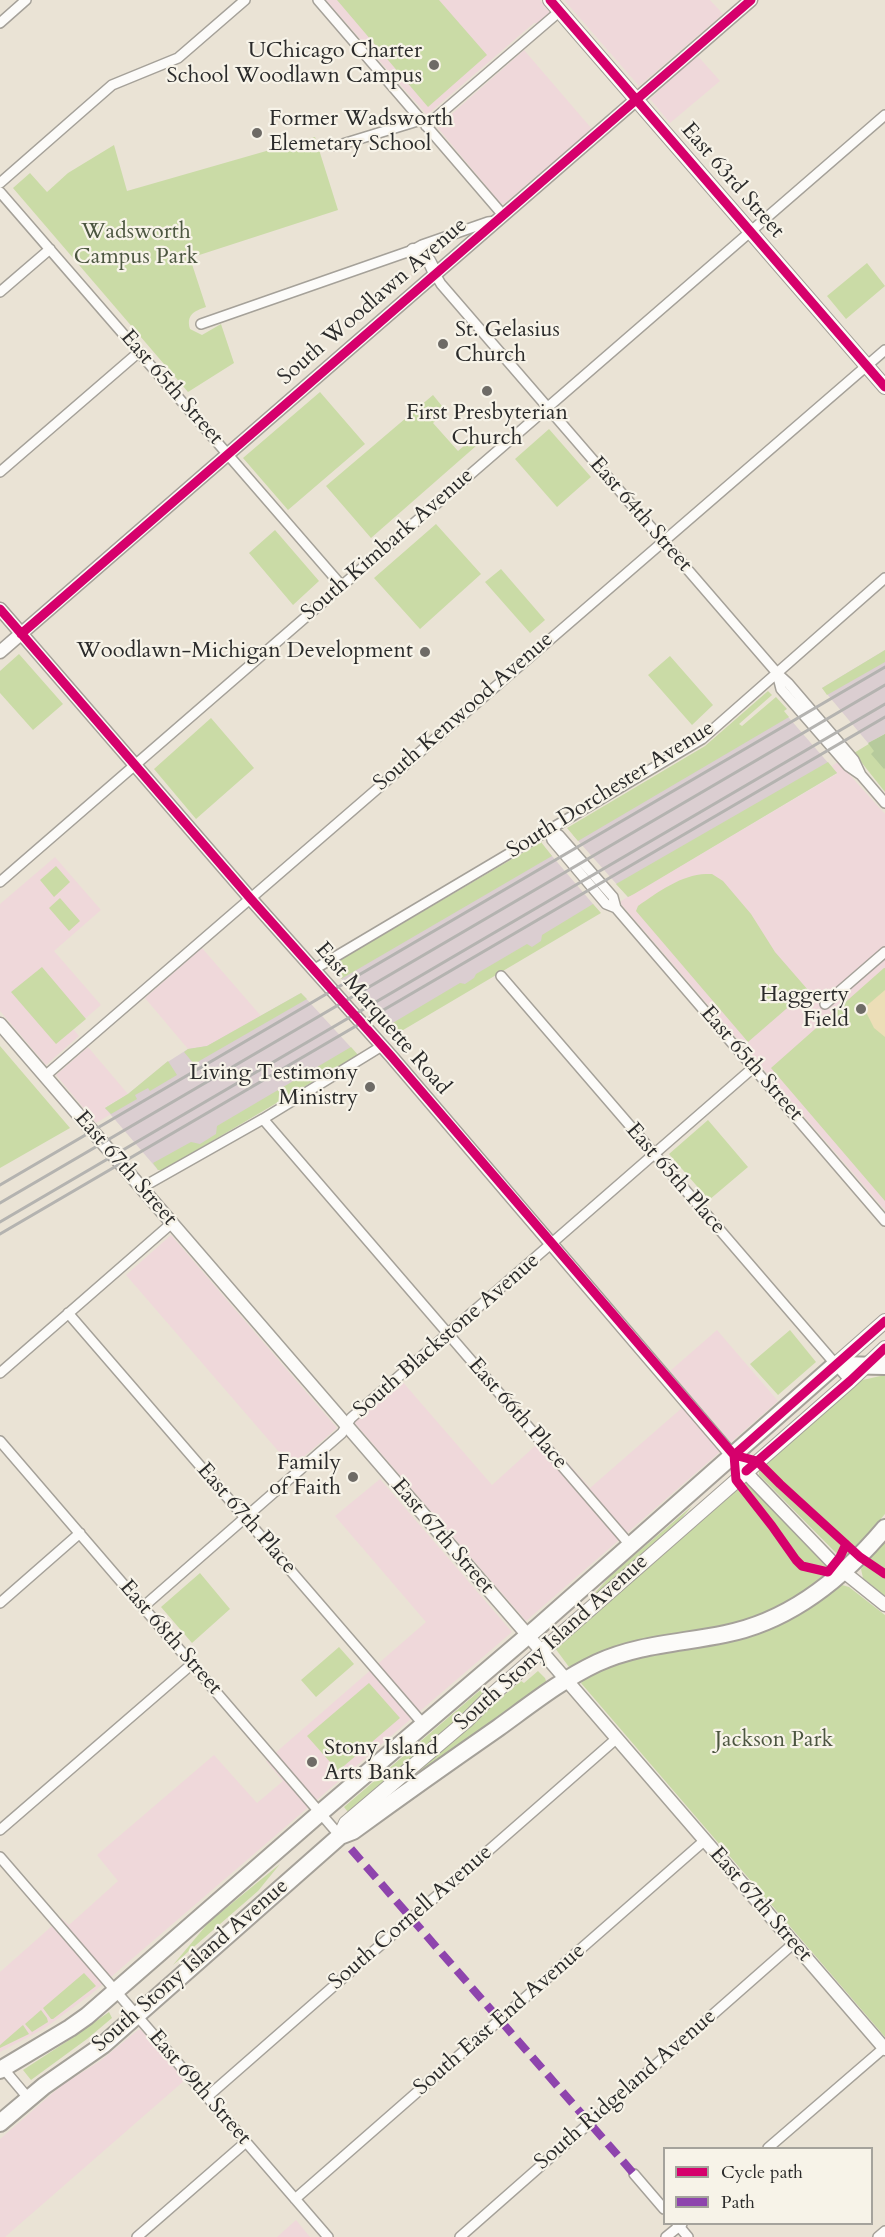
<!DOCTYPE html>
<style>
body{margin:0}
#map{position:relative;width:885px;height:2237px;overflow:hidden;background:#eae3d5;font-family:Cardo,serif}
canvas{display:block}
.legend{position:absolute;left:663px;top:2147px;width:210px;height:78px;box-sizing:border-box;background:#f7f3e8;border:2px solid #a5a39c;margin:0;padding:8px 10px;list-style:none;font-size:18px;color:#2b2b2b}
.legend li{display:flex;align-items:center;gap:12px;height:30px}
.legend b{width:30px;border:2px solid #a5a39c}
</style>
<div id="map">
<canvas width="885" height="2237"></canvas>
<ul class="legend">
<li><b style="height:8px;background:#d6006c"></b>Cycle path</li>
<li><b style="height:8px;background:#8e44ad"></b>Path</li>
</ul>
</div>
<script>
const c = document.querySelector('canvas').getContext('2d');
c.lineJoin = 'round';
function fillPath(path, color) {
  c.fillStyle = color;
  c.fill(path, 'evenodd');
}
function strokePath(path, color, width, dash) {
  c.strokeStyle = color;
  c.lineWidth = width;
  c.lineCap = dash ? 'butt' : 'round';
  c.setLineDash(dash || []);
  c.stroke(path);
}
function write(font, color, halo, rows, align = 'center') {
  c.font = font + ' Cardo,serif';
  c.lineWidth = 4.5;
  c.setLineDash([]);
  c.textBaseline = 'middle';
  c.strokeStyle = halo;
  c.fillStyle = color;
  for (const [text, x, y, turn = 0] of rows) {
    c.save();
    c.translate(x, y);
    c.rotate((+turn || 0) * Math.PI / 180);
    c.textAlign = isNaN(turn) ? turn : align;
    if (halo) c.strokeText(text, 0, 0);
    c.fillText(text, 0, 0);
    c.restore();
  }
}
fillPath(new Path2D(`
 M326,0H540L549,11V14L538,23H534L427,115Z
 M564,0H710L723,14L639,86Z
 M524,50L592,129L505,203L501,204L437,127Z
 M697,55L720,81L670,123L650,99Z
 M838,762L885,814V1210L621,904V901L837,774L832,766Z
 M55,857L101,910L54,951L101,1005L73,1029L79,1036L46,1065L0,1011V904Z
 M202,948L261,1016L207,1046L188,1049L145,998Z
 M88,1047L128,1094L105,1107L111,1114L96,1123L56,1075Z
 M171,1235L337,1428L292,1467L126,1275Z
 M717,1330L778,1401L731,1442L670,1371Z
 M401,1380L492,1485L545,1437L590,1488L683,1407L722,1450L526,1621L353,1421Z
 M380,1479L512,1632L90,1995L45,2028L0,2052V1972L61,1918L69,1925L118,1881L97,1855L214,1755L257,1803L283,1781L266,1761L426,1622L335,1516Z
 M138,2030H141L185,2080L5,2237H0V2139L62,2085L100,2061Z
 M296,2220L310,2237H277Z`), '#efd8da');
fillPath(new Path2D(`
 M885,650V734L868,743L822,688Z
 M783,711L837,773L628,897L573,835Z
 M546,849L599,911L392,1034L336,973Z
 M301,993L357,1054L158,1170L105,1108L128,1094L166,1063L188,1049L207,1046Z`), '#dbced1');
fillPath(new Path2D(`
 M337,0H439L487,55L428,107Z
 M315,137L338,210L190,258L206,307C194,311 186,315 190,329L202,335L221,324L234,363L188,392L13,188L30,173L47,192L68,173L114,145L127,191Z
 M867,263L885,286L846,319L827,296Z
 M320,392L365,444L288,510L243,458Z
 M433,395L446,411L433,423L458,451L471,440L476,446L371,538L326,486Z
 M549,429L591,477L557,507L515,459Z
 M436,524L481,574L420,629L374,578Z
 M275,530L319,581L293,605L249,553Z
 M501,569L545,620L530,633L485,582Z
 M885,650V662L827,695L822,688Z
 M19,654L63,704L33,730L0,693V671Z
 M670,656L713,705L692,725L648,675Z
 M768,691L772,695L739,724L742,726L776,697L787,709L784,711L789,717L578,841L567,828L705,746Z
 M211,718L254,768L196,819L154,769Z
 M885,734V792L854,753Z
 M828,762L837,773L634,894L628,897L616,884Z
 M541,842L552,856L341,979L330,966Z
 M56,866L70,882L54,897L40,880Z
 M706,874H712L723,881L751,914L775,952L808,990L748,1042L636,911L638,906C658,892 681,875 706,874Z
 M60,898L80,921L69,931L49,908Z
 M593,904L601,913L393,1036L386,1027L460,983L465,984L474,978L476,974L527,944L532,947L541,941L542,935Z
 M42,967L86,1019L56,1044L11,992Z
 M884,968H885V1201L771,1068Z
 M301,993L307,999L194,1064L184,1052L188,1049L207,1046Z
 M0,1046L70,1128L0,1168Z
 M351,1047L358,1055L163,1170H158L153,1163L191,1142L200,1144L216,1134L217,1126Z
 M168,1061L177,1075L150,1091L148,1088L135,1095L137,1099L111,1114L105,1108L128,1094Z
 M708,1120L748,1167L709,1200L669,1154Z
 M790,1330L816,1362L778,1395L750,1364Z
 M885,1375V1514L848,1557H840L770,1486L759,1475V1468L858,1381Z
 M745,1481L826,1566L828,1572L826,1576C794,1602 755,1620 715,1628C688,1633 660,1636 633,1642C611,1647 591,1661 569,1667L555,1648Z
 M692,1506L669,1533L585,1604L611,1575Z
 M885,1539V1596L863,1578L861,1569Z
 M200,1573L230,1609L192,1643L161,1607Z
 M842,1585L849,1587L885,1615V2037L581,1683L587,1676L615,1664L813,1605Z
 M339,1647L354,1664L316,1697L301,1680Z
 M538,1671L545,1678L547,1684L412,1779L409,1775L521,1681L524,1683Z
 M369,1683L400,1718L338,1771L307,1736Z
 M485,1686L487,1689L457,1720L348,1812L344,1807Z
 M280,1864L258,1891L173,1965L209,1922Z
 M84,1973L96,1986L53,2019H51L43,2008Z
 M41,2010L47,2018L48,2022L32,2032L25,2024Z
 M109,2012L112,2018L87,2039L31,2080L23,2070L72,2038Z
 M23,2025L29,2034L0,2048V2045Z`), '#cadba6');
fillPath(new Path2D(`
 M885,734V768L884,769L871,754L874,751L868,743Z`), '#b6ca9c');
fillPath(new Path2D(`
 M885,990V1037L874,1028L864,1008Z`), '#ecdeb7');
const minor = new Path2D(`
 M318,0L503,215
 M0,23L26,0
 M426,126L560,11
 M336,146L421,120
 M0,183L112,85L178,58L245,0
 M0,192L341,585
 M435,274L441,284L777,673L788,683L854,760L861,775
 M0,292L50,249
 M201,324L413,250L422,245L488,222L496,221
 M0,472L139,352
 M777,673L781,689L848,766L861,775L885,803
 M549,830L559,835L613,897L616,908L885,1221
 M549,830L552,840L606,904L616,908
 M0,882L885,115
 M313,970L702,739L885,578
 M501,976L850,1381
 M825,1004L885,952
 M45,1076L885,350
 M263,1119L631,1546
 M141,1188L263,1119L382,1046
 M68,1313L424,1725
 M0,1373L172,1223
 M0,1441L340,1836
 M0,1603L80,1533
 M143,1607L342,1433L351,1418L754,1067
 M0,1830L192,1664
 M0,1857L328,2237
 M2,2067L29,2099
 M207,2097L616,1739
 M768,2148L884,2048
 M634,2174L664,2209
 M295,2199L704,1841
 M677,2224L688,2237
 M137,2237L246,2142
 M460,2237L793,1944
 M666,2237L682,2224
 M878,2237L885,2231`);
const tertiary = new Path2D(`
 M413,250C427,254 430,261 435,274
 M0,609L250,898L391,1056L753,1480L834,1564L885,1605
 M0,652L751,0
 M0,1024L885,2049`);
const secondary = new Path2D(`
 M550,0L885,387
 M835,1365L885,1321
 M340,1836L346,1823L466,1721L492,1695L850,1381L885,1348`);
const trunk = new Path2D(`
 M0,2070L70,2028L87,2016L320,1813L538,1627L835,1365L885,1366
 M0,2123L44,2086L103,2045L340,1836L353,1831C401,1796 449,1762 498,1728C530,1705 561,1680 597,1663C638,1644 682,1643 725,1634C791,1621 843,1578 885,1528`);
strokePath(minor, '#a5a199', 12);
strokePath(tertiary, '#a5a199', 15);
strokePath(secondary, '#a5a199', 16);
strokePath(trunk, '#a5a199', 20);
strokePath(minor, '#fcfbf9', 9);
strokePath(tertiary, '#fcfbf9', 12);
strokePath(secondary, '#fcfbf9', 14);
strokePath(trunk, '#fcfbf9', 16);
strokePath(new Path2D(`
 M0,1185L885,667
 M0,1203L885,685
 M0,1222L885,704
 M0,1234L885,717`), '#b4b3b0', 3);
strokePath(new Path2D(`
 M351,1849L634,2174`), '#8e44ad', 8, [15, 8]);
strokePath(new Path2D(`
 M550,0L885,387
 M0,609L250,898L391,1056L734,1455L885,1321
 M21,634L751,0
 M746,1471L850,1381L885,1348
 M846,1544L840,1557L828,1572L802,1566L796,1560L772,1526L736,1480L734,1455L757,1461L780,1484L860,1557L885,1574`), '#d6006c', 9);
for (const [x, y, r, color] of [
 [434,65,6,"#6e6b66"],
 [257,133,6,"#6e6b66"],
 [443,344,6,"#6e6b66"],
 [487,391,6,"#6e6b66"],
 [425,652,6,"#6e6b66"],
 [861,1009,6,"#6e6b66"],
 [370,1087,6,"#6e6b66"],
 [353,1477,6,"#6e6b66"],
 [312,1762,6,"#6e6b66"]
]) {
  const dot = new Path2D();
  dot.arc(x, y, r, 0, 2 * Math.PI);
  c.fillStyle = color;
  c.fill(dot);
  strokePath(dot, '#f7f3e8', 2);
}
write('22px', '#2b2b2b', '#f7f3e8', [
 ["UChicago Charter",422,52],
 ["School Woodlawn Campus",422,77],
 ["Former Wadsworth",269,120,"left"],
 ["Elemetary School",269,145,"left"],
 ["St. Gelasius",455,331,"left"],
 ["Church",455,356,"left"],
 ["First Presbyterian",487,414,"center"],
 ["Church",487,439,"center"],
 ["Woodlawn-Michigan Development",413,652],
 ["Haggerty",849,996],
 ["Field",849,1021],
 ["Living Testimony",358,1074],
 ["Ministry",358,1099],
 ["Family",341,1464],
 ["of Faith",341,1489],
 ["Stony Island",324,1749,"left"],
 ["Arts Bank",324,1774,"left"]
], 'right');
write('22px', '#2b2b2b', '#f7f3e8', [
 ["East 63rd Street",732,181,49],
 ["South Woodlawn Avenue",373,302,-41],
 ["East 65th Street",171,388,49],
 ["East 64th Street",640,515,49],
 ["South Kimbark Avenue",388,545,-41],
 ["South Kenwood Avenue",464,712,-41],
 ["South Dorchester Avenue",611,790,-32],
 ["East Marquette Road",382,1019,49],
 ["East 65th Street",751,1064,49],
 ["East 67th Street",125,1169,49],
 ["East 65th Place",675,1179,49],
 ["South Blackstone Avenue",447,1336,-41],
 ["East 66th Place",517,1414,49],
 ["East 67th Place",246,1519,49],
 ["East 67th Street",442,1537,49],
 ["East 68th Street",170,1638,49],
 ["South Stony Island Avenue",552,1643,-42],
 ["East 67th Street",760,1905,49],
 ["South Cornell Avenue",411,1918,-41],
 ["South Stony Island Avenue",191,1966,-41],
 ["South East End Avenue",500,2020,-41],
 ["East 69th Street",199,2088,49],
 ["South Ridgeland Avenue",626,2090,-41]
]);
write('22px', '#4c5640', '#f7f3e8', [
 ["Wadsworth",136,233],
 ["Campus Park",136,258],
 ["Jackson Park",774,1741]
]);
</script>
